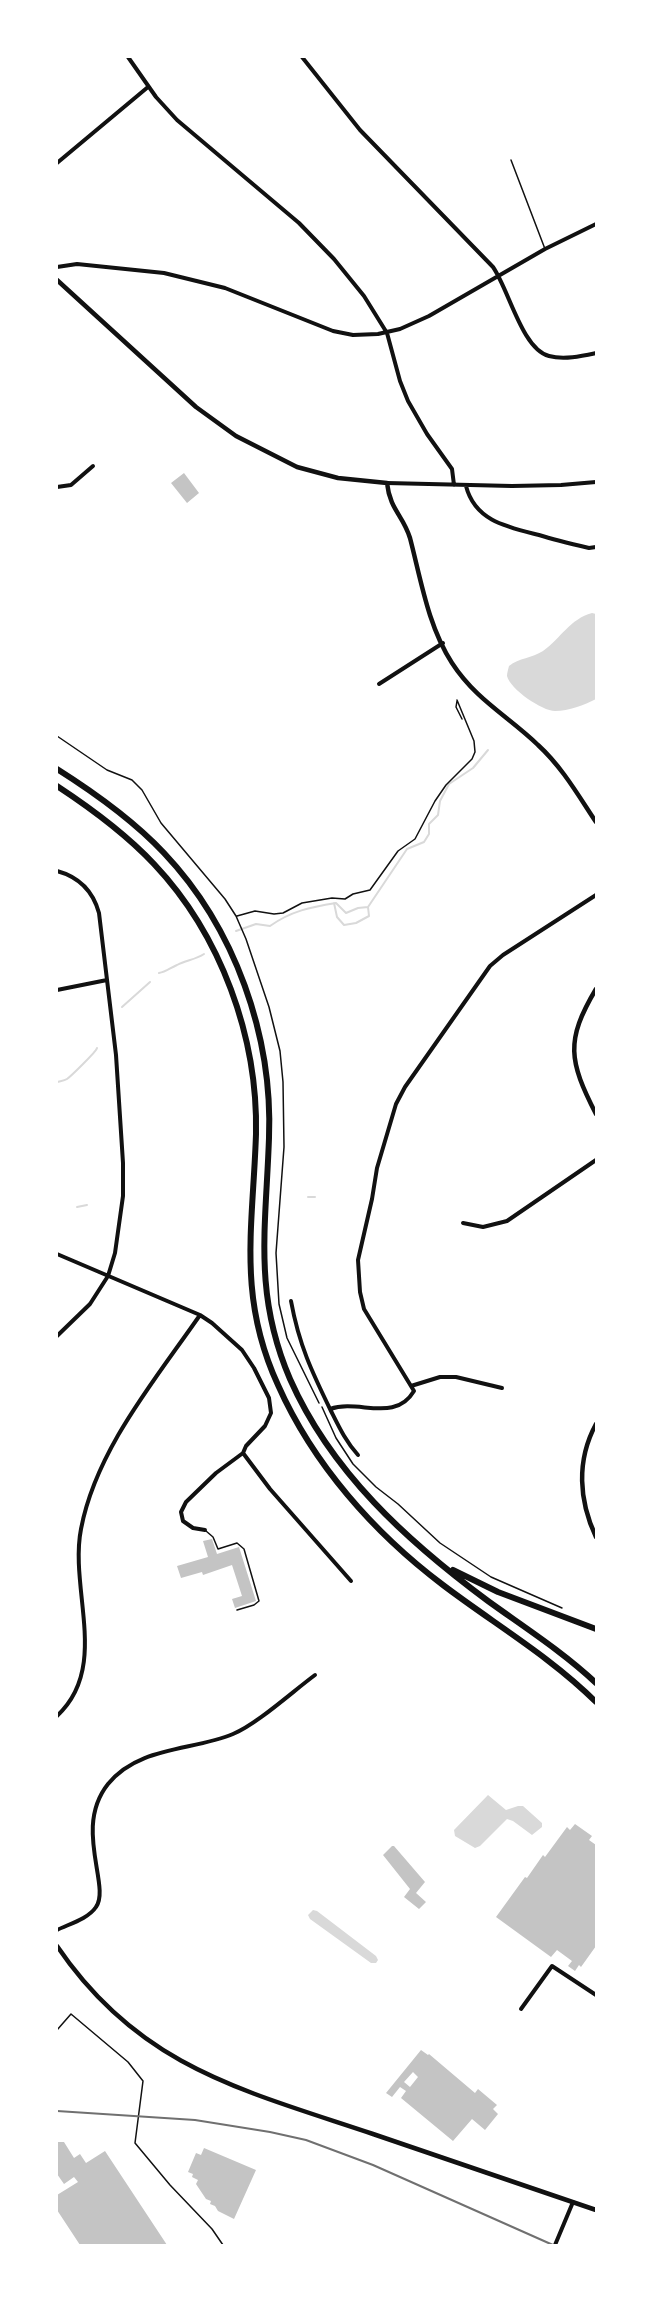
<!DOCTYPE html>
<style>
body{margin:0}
#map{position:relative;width:653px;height:2302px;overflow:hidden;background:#fff;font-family:"DM Sans",sans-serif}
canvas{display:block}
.frame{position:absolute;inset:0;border:58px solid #fff;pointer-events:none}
</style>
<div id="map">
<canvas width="653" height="2302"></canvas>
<div class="frame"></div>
</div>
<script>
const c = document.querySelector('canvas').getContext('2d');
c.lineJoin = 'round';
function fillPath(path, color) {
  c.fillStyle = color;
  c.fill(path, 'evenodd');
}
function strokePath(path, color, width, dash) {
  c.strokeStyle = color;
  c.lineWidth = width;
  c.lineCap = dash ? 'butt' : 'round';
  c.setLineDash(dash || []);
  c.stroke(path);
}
fillPath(new Path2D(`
 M592,613L596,614V699C584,705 569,711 555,711C542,711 510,689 507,676C507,673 508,670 509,666C519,658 532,658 543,651C561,638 570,619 592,613Z
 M488,1795L506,1810L518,1806H523L542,1823V1827L532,1835L513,1821L507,1819L480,1846L475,1848L455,1836L454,1830Z
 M313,1910L317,1911L376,1956L378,1960L376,1963H371L310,1919L308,1915Z`), '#d9d9d9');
strokePath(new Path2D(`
 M334,903L337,917L344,925L356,923L369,916L368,907
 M236,931L256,924L270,926C291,911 311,907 336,903L346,913L358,908L368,907L407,849L424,842L429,834V824L438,815L440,801L449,784L473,768L488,750
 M159,973C166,972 170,968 177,965C186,960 195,960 204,954
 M122,1007L150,982
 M57,1082C60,1081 64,1081 67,1079C70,1077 96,1052 97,1048
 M308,1197H315
 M77,1207L87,1205`), '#d9d9d9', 2);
fillPath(new Path2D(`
 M184,473L199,493L187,503L171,483Z
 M212,1539L217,1554L239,1547L256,1601L235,1608L232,1599L242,1596L232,1565L203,1575L202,1572L181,1578L177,1566L208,1557L203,1541Z
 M575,1824L592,1836L589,1840L596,1845V1946L581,1967L579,1965L575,1971L568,1966L572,1961L557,1950L551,1957L496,1917L525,1877L527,1878L543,1855L545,1857L567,1827L570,1830Z
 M392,1846H394L425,1882L416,1893L426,1902L419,1909L404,1897L410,1889L383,1855Z
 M421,2050L428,2055L429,2054L475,2093L478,2089L497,2105L493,2109L498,2114L485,2130L472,2119L453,2141L401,2098L406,2091L400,2087L392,2097L386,2093ZM413,2072L418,2077L410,2087L404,2082Z
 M57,2142H64L74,2158L80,2154L86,2163L105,2151L167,2245H80L57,2210V2195L78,2182L74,2177L64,2184L57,2174Z
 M204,2148L256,2170L234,2219L218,2211L215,2206L210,2204L211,2201L206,2199L196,2184L198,2180L192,2177L193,2174L188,2172L196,2153L201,2155Z`), '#c4c4c4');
strokePath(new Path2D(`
 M457,701L456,707L462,719
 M57,736L107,770L132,780L142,790L161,823L225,899L236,916L246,939L269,1007L280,1051L283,1082L284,1147L276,1253L279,1304L287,1338L319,1403
 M237,916L255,911L274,914L283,913L302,903L332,898L345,899L353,894L370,890L398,851L415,839L435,801L446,785L472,759L475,752L474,741L457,700
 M322,1407L336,1438L353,1464L376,1487L398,1504L440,1543L491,1577L562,1608
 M57,2030L71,2014L128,2062L143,2081L135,2143L170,2185L212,2229L223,2245`), '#111', 1.5);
strokePath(new Path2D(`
 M511,160L545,249
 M206,1531L213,1537L218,1549L237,1543L244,1549L259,1601L254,1605L237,1610`), '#111', 1.5);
strokePath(new Path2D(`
 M128,57L156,97L177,120L299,223L334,259L364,296L387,333L400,381L408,401L427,434L452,469L454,485
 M302,57L360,130L493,267C509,290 522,349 549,356C564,360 582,356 596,353
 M57,163L148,87
 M57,267L77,264L164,273L225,288L333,331L353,335L378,334L400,329L429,316L545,249L596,224
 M387,483L512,486L561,485L596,482
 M466,486C475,521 507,527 539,535C555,540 572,544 589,548L596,547
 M57,487L71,485L93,466
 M379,684L443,643
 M57,871C79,877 93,891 99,913L116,1055L123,1163V1196L115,1253L108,1276L90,1304L57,1336
 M57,990L107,980
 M463,1223L483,1227L507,1221L596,1160
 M57,1254L200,1315L212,1323L242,1350L254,1368L269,1398L271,1413L265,1426L246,1446L243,1453L216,1473L186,1502L181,1512L183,1521L193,1528L205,1530
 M291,1301C299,1345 312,1372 331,1411C339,1427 346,1442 358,1455
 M411,1386L440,1377H456L502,1388
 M330,1409C359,1399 395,1423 414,1391L364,1309L360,1292L358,1260L372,1199L377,1168L396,1104L405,1087L490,966L503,955L596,895
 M243,1453L270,1489L351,1581
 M57,1716C110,1667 69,1590 81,1529C96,1450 155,1380 200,1315
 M57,1930C69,1924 88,1919 96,1907C111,1886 73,1828 108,1784C139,1746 192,1751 233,1734C257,1724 292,1692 315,1675
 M521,2009L552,1966L596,1995
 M555,2245L573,2202`), '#111', 4);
strokePath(new Path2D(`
 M57,280L196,407L236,436L297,467L338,478L387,483C390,510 403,515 410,538C421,580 428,626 452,663C476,700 508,716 538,745C562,767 578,795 596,822
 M596,989C565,1041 569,1061 596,1114
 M596,1424C576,1461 579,1501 596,1537
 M57,1946C139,2067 242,2090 373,2134C447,2159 522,2185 596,2210`), '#111', 4.5);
strokePath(new Path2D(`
 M57,769C95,793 133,820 164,853C235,928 273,1036 269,1138C266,1227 253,1293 290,1379C331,1472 407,1541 488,1601C524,1627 563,1652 596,1683
 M57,786C92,809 125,833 154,864C221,935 258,1037 256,1134C253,1227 237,1296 278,1385C313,1464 374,1533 443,1585C493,1623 551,1657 596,1702
 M453,1570L498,1592L596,1629`), '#111', 6);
strokePath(new Path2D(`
 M57,2111L195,2120L270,2132L306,2140L373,2165L553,2245`), '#707070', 2);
</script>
